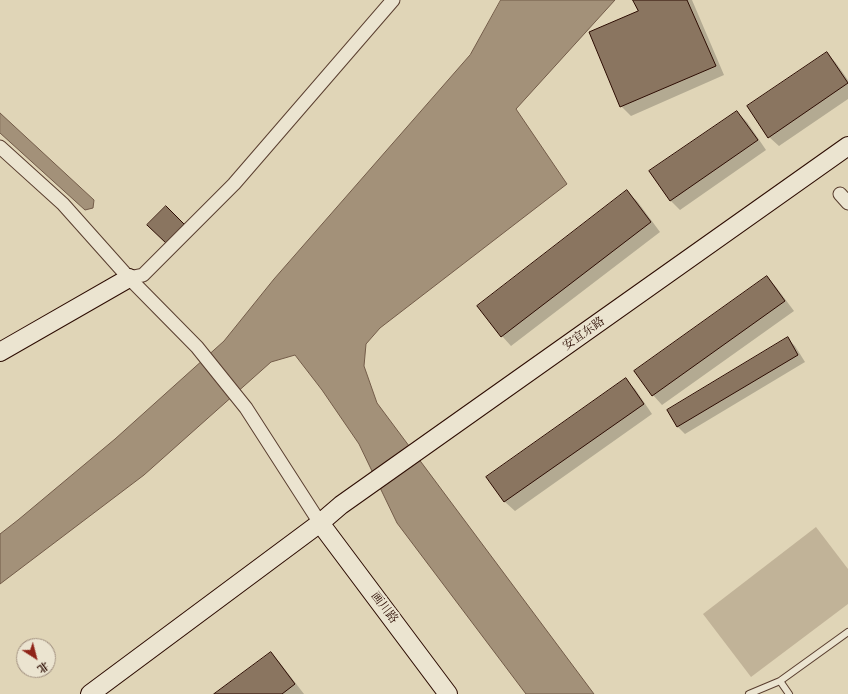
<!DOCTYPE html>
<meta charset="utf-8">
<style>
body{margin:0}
#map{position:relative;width:848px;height:694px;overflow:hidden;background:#e0d5b7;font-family:Alegreya,"Noto Serif SC",serif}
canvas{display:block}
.north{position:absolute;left:16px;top:638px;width:40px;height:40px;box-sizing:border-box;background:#ebe4d0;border:1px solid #9f8e7e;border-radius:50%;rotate:144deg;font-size:11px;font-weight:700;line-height:16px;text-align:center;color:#2c0c02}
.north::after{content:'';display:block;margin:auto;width:14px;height:18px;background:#8f2418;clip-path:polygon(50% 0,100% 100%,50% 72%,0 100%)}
</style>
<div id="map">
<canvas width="848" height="694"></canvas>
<div class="north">北</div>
</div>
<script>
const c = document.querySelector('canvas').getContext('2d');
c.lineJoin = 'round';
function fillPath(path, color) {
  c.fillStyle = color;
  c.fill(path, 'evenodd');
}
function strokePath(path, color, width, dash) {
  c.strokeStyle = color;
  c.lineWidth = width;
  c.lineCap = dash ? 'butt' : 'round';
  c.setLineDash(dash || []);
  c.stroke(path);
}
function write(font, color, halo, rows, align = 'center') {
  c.font = font + ' Alegreya,"Noto Serif SC",serif';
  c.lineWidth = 4;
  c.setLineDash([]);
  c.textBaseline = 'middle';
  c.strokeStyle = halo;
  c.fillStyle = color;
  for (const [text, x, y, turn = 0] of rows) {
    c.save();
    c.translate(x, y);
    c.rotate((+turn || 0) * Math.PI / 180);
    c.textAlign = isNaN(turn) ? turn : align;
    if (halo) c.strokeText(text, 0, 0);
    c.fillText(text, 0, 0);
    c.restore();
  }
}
fillPath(new Path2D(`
 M816,527L848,569V604L751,677L703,614Z`), '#c1b398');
const water = new Path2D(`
 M501,0H615L516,109L567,184L380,328L366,344L364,366L377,403L594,694H526L397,523L359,444L322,390L295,355L271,362L144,475L0,584V534L18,520L115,439L224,341L274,279L470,55Z
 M0,113L94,200L93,208L85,210L0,133Z`);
fillPath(water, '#a39179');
strokePath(water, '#735c49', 1);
fillPath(new Path2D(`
 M635,0H692L724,75L631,116L621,106L639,11Z
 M827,53L836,63L848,80V99L779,146L769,137Z
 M737,112L747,122L766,150L680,210L670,200Z
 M627,192L637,201L660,232L511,346L502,336Z
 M767,277L776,287L794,311L662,405L653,395L635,371Z
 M788,339L795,346L805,362L685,434L678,427L668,411Z
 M625,379L635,389L652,414L515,511L505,502L487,477Z
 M271,653L280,663L304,694H216Z`), '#0003');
const building = new Path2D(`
 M633,0H687L716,66L620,107L589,32L638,11Z
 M827,52L848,83L768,138L747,106Z
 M737,111L758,140L670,201L649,171Z
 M627,190L651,222L501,337L477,306Z
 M166,206L185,225L167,244L147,225Z
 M767,276L785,301L652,396L634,371Z
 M788,337L798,355L677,427L667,410Z
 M626,378L644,404L504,502L486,477Z
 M271,652L295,684L282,694H214Z`);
fillPath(building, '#8a7560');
strokePath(building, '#2c0c02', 1);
const lane = new Path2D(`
 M780,681L789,694
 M749,694L780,681L848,632`);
const street = new Path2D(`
 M0,147L63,204L129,278L197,347L246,408L320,523
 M840,194L848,203
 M129,278L143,275L234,184L393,0`);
const secondary = new Path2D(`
 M0,352L129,278
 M320,523L448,694
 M90,694L320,523L341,505L848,146`);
strokePath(lane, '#593e2f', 8);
strokePath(street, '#593e2f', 15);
strokePath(secondary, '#2c0c02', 20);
strokePath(lane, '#ebe4d0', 6);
strokePath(street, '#ebe4d0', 13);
strokePath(secondary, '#ebe4d0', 18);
write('12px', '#2c0c02', '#ebe4d0', [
 ["安宜东路",584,334,-35],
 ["画川路",384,608,53]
]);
</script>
